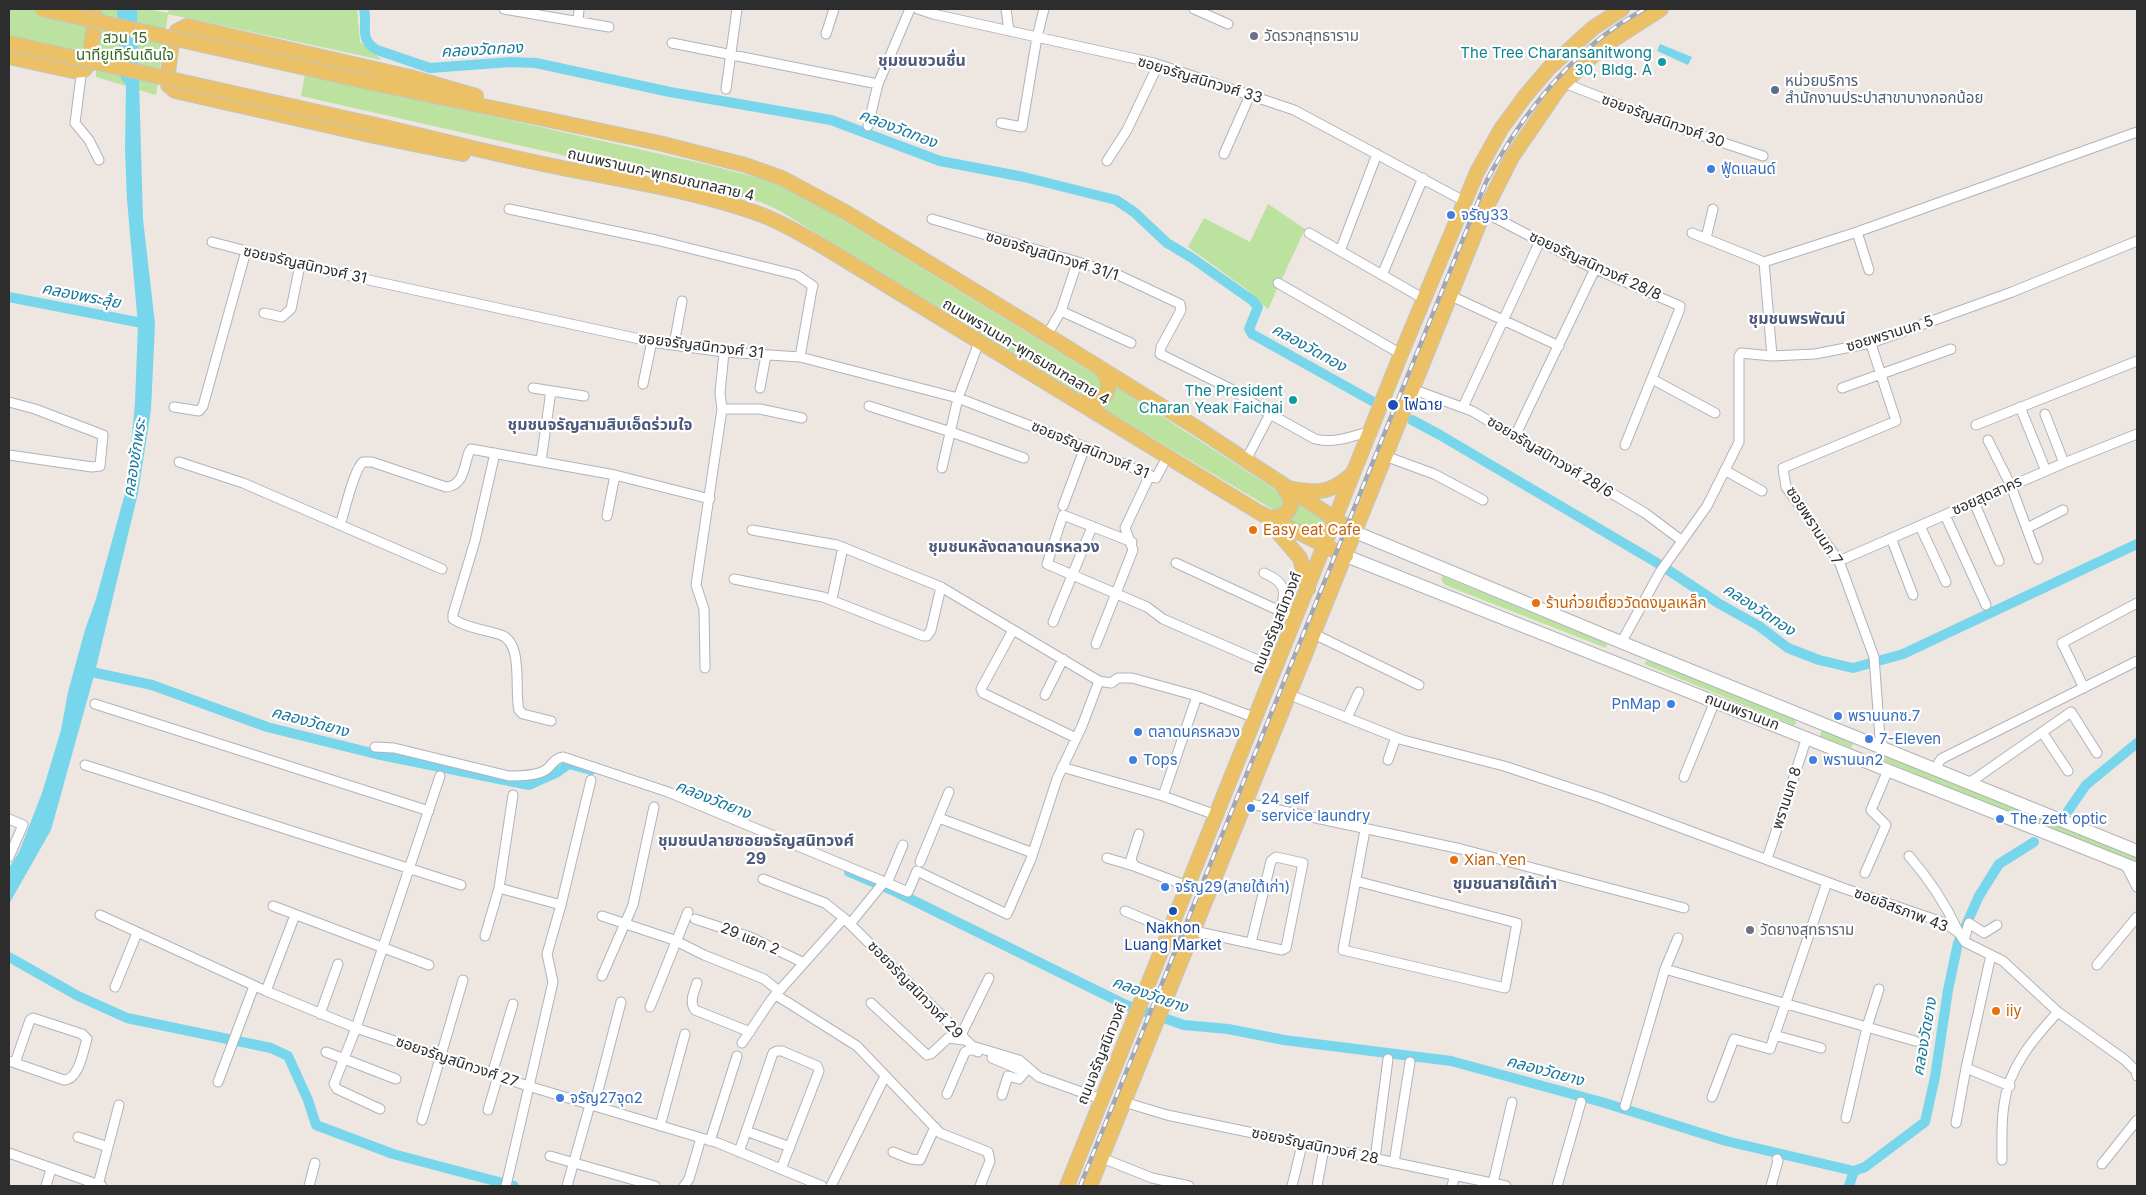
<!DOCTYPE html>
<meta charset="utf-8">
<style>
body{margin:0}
#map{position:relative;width:2146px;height:1195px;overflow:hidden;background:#eee6e0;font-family:Inter,sans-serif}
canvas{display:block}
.frame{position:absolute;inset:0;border:10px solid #2d2d2d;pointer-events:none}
</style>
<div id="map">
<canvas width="2146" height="1195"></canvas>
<div class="frame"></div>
</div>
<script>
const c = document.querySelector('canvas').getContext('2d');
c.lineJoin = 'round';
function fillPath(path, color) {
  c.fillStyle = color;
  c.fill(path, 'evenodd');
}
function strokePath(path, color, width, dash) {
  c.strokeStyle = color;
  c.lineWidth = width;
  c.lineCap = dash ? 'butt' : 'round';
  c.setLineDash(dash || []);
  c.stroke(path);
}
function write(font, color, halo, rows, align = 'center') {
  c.font = font + ' Inter,"Noto Sans Thai",sans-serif';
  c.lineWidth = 4.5;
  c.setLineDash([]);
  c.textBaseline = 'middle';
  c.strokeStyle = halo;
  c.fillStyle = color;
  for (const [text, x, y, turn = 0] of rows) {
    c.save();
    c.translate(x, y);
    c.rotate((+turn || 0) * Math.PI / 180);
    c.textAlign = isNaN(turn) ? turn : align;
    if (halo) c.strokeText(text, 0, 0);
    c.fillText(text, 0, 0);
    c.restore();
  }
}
fillPath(new Path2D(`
 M9,9H77L98,14L99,9H147L168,13L169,9H357L360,42L382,60L168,14L156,95L96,77V71L9,50Z
 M305,74L709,165L770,181L807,198L1100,377L1103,391L1093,398H1087L780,211L761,202L712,189L301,96Z
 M1268,204L1305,229L1268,309L1246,289L1188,247L1204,218L1250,242Z
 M1115,386L1279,492L1286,504L1277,512L1101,407Z
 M1297,502L1326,519L1329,524L1324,533L1289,521Z
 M1442,576L1606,643L1607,645L1606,648L1445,585L1442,581Z
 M1648,659L1791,718L1795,720L1796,724L1793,725L1644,664Z
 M1822,731H1827L1851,741L1853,744L1851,748L1822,737L1820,734Z
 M1880,753L1942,777L2137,858V865L1879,759Z`), '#bbe29f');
fillPath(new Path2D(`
 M117,9H139L137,11L143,219L155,324L151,410L138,493L95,672L51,830L9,904V868L19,852L28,829L42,793L61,730L68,692L85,630L96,599L124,497L130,455L135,403L138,325L127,200L125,150L126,85L121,79Z
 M1660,44L1692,57L1688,65L1657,51Z`), '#77d6eb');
strokePath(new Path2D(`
 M364,9C368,26 358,39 377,50L430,68L511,62L536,63L670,92L831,120L940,161L1024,177L1116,200L1134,212L1167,243L1192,258L1253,301L1258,307L1249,329L1252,334L1372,401
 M9,297L147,324
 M1412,420L1440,435L1659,564L1718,603L1759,626L1788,648L1819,660L1853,668L1903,654L2137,544
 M87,671L152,685L267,727L376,754L529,785L556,773L569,764L591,770
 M2068,811L2086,785L2137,743
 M849,872L894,891L1126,1005L1184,1025L1228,1029L1284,1040L1451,1061L1605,1103L1726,1141L1854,1171L1865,1167L1925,1122L1935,1077L1948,990L1958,943L1979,896L1999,864L2034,842
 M9,957L78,996L127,1018L271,1048L288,1056L308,1100L316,1125L393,1154L514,1186
 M1849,1186L1854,1171`), '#77d6eb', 10);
const minor = new Path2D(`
 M504,9L609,27
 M918,9L933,14L1154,63L1294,110L1464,201
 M1006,9L1009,31
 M1194,9L1228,24
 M578,22L579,9
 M826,34L834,9
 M672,43L878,84L910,9
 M84,70L81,76L75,123L89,140L99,160
 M1564,83L1682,129L1763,156
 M726,89L737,9
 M1001,123L1022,127L1037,37L1044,9
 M868,126L878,84
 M1224,154L1250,95
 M1107,161L1127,130L1158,65
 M509,209L656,240L797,275L813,286L812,289L800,357
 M1484,212L1584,264L1680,306L1679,311L1625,445
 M932,219L1112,272L1180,304L1181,310L1161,347L1160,354L1231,389L1270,414L1315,439C1334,444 1353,436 1371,431
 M1857,232L1869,270
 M1309,233L1424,299
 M1692,233L1764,262L1857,232L2137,132
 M1706,238L1713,209
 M212,242L300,265L658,343L724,352L800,357L958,398L1085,447L1156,478L1167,457
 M1340,251L1377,154
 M1764,262L1772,356
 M1382,275L1423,178
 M1278,283L1401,354
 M1449,295L1559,346
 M1061,311L1131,343
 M264,313L282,317L291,309L300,265
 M1047,335L1061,311L1077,263
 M674,345L682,301
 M1872,347L1896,421L1783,468L1786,487L1839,561L1874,657L1880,738L1884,749
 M1652,379L1715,413
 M643,384L652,341
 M533,388L584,396
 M760,388L766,355
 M1842,388L1951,349
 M1412,389L1472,411L1645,513L1681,540
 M9,402L35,409L103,435L100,466L92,467L9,455
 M869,406L951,432L1024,458
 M174,407L199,411L203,406L246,251
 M1463,407L1540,241
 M2020,407L2046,471
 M722,409H760L802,418
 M2045,414L2064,463
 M1976,425L2137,361
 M1515,436L1595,269
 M1988,440L2011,486L2038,559
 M495,453L475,541L453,614V619C466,628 486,630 501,635C524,643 514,692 519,710L523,714L551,721
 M1385,456L1434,474L1483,500
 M1246,460L1270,414
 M541,461L551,391
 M179,462L243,483L442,569
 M942,468L958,398L979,342
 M1726,471L1762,491
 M1974,502L1999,561
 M1063,506L1085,447
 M1945,515L1986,605
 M607,516L615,475
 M340,525C345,510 354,469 363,462H372L446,487C464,486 464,466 469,452L471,449L615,475L710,499
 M1920,526L1946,582
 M2027,528L2063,510
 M752,530L837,545L941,587L1099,681L1111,683L1118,678H1132L1197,696L1256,718
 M1891,538L1913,595
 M1132,542L1063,515L1047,564L1147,607L1163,619L1276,668
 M1839,561L2064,463L2137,434
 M1176,563L1295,618
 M1264,573C1285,582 1287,590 1280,611
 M734,579L823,597L923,636H927L931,630L941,587
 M832,599L843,547
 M1053,622L1092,527
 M1013,630L981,689L983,693L1076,738
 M1314,634L1419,685
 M1621,643L1660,572L1707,506L1739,442V356L1741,353L1772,356L1815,354L1871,343L2012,292L2137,241
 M1096,644L1133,550L1125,528L1150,475
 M705,668L704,609L696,585L722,409L720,393L724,352
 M2084,688L2062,643L2137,603
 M1045,695L1063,659
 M1290,695L1403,740L1504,766L1601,798L1843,888L1945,923L1959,933L1965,942L2003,961L2058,1012L2125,1060L2136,1071L2137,1076
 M95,704L429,811
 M1347,718L1359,692
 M2042,732L2068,771
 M375,747L394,748L509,776C520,776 534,776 544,771C552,767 553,758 563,757L668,792L887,883
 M1388,760L1396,737
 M85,765L461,885
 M1062,767L1163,796L1216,815
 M1935,769L1941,759L2137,661
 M1684,777L1715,701
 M1969,783L2071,712L2097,753
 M1163,796L1197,696
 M1246,803L1461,849L1684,908
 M939,818L1033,853
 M9,819L23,825L9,857
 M1139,834L1131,859L1134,866L1187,886
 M903,845L887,883L908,892L917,871L1007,914L1031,859L1057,779L1082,726L1099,681
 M1909,856C1929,879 1945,903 1958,931
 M1107,858L1134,866
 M1767,859L1807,737
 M920,862L949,792
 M2125,864L2137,887
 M1865,873L1886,825L1871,810L1888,770
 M763,879L825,903L844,918L972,1046L1019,1060L1039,1077L1101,1099
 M1356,881L1517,923L1505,988L1343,950L1365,830
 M499,888L561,905
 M273,906L429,965
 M1125,911L1170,930
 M100,915L266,991L356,1028L528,1086L718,1143L822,1186
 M602,916L674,940L704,955L764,979L779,991
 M695,919L750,937L804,963
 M850,924L884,882
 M1194,931L1282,950L1286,948L1303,863L1276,857L1271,861L1251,943
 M485,936L499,888L513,795
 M1964,940L1969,923L1984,933L1997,925
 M1991,955L1966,1068L2010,1086
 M2097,965L2137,917
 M1665,969L1678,938
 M602,976L633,905L654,807
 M697,983C694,992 689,1002 695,1010L750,1032
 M115,987L137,933
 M1879,989L1867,1027L1915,1041
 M266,991L295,915
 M776,995L857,1046L940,1133L988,1152L990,1161L980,1186
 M871,1003L927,1055L931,1054L948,1038L964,1040
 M650,1007L688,912
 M320,1014L338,964
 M961,1035L989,978
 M1774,1035L1821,1048
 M742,1043L771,1000L844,918
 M326,1052L396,1079
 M992,1058L1025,1072
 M9,1061L15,1063L64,1080C79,1080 83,1051 87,1039L82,1034L33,1018L30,1020L15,1063
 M492,1074L513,1004
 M218,1082L254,986
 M947,1094L965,1052L972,1049L978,1052
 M1002,1095L1008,1076L1019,1079L1028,1068
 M1712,1097L1734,1039L1770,1049L1827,882
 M1124,1102L1167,1115L1506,1186
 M594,1106L621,1002
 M1625,1106L1665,969L1867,1027L1846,1118
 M380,1109L337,1089L334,1084L356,1028L440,776
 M488,1110L498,1076
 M422,1120L463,980
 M1956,1123L1966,1068
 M660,1126L685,1034
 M746,1131L790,1147
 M78,1137L108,1147
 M710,1141L737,1056
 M739,1152L773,1053L777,1051H782L817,1066L819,1071L781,1169
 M893,1152L911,1159L920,1160L935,1127
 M9,1153L102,1186
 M550,1156L655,1186
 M1102,1158L1152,1178L1189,1186
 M1375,1159L1388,1059
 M2002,1160C2002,1142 2001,1123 2004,1105C2008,1068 2034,1038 2058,1012
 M1394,1163L1410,1062
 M2102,1164L2137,1120
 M1493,1183L1512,1102
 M98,1185L119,1105
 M46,1186L51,1169
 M309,1186L315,1163
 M506,1186L553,982L547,954L561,905L591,780
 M567,1186L590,1105
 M684,1186L689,1179L701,1138
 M831,1186L885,1076
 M1292,1186L1302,1145
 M1317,1186L1324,1148
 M1452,1186L1455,1175
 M1557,1186L1581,1102
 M1771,1186L1778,1161L1777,1159`);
const secondary = new Path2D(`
 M1355,532L1628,645L2137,851
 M1346,556L2137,869`);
const primary = new Path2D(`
 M9,57L73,71L84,70L88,65L96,16L90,9
 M373,83L659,143L745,165L782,178L847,213L1047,335L1197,428L1355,532
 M1554,93L1602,47L1661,9
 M376,125C437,139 497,155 558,167C625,181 698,191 762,215C785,224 807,237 829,250L1260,513L1346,556
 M463,154L374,136L175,91L168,85L167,80L172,42L177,31L187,26L410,77L476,96
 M1081,402L1097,404C1110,394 1112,382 1101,369
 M1293,489C1320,494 1333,492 1353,473
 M1270,518C1294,515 1296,504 1282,485
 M1270,523L1300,558L1308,589
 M1067,1186L1401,354L1477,172L1501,129L1526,95L1549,68L1593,28L1622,9
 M1090,1186L1484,212L1512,157L1560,87`);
strokePath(minor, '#b0b3bc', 11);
strokePath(secondary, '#b0b3bc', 14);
strokePath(primary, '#c4c4c4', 16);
strokePath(minor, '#fff', 9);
strokePath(secondary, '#fff', 12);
strokePath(primary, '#ecc166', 14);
const rail = new Path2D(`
 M1080,1186L1486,182C1522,113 1575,46 1645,9`);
strokePath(rail, '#a2a7b6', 4.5);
strokePath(rail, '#fff', 2.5, [8]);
const primaryBridge = new Path2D(`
 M42,9L373,83
 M9,43L376,125`);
strokePath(primaryBridge, '#c4c4c4', 16, []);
strokePath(primaryBridge, '#ecc166', 14);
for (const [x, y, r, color] of [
 [1254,36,5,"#6b7280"],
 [1662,62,5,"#0f9aa8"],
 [1775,90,5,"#5c6f8a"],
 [1711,169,5,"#3f7fe0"],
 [1451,215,5,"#3f7fe0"],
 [1293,400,5,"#0f9aa8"],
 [1393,405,6,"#1a4fb4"],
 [1253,530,5,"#e8710a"],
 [1536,603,5,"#e8710a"],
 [1671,704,5,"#3f7fe0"],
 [1838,716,5,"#3f7fe0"],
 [1138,732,5,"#3f7fe0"],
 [1869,739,5,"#3f7fe0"],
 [1133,760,5,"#3f7fe0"],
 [1813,760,5,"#3f7fe0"],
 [1251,808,5,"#3f7fe0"],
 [2000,819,5,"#3f7fe0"],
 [1454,860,5,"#e8710a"],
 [1165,887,5,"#3f7fe0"],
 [1173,911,5,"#1a4fb4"],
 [1750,930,5,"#6b7280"],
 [1996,1011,5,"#e8710a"],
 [560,1098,5,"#3f7fe0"]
]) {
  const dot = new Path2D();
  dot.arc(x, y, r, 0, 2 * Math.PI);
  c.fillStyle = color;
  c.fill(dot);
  strokePath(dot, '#fff', 2);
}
write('15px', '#5b616d', '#fff', [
 ["วัดรวกสุทธาราม",1264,36],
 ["วัดยางสุทธาราม",1760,930]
], 'left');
write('15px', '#34691e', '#fff', [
 ["สวน 15",125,38],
 ["นาทียูเทิร์นเดินใจ",125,55]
]);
write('15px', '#0d838f', '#fff', [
 ["The Tree Charansanitwong",1652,53],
 ["30, Bldg. A",1652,70],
 ["The President",1283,391],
 ["Charan Yeak Faichai",1283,408]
], 'right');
write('15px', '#2d2d2d', '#fff', [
 ["ซอยจรัญสนิทวงศ์ 33",1200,80,17],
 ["ซอยจรัญสนิทวงศ์ 30",1663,121,20],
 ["ถนนพรานนก-พุทธมณฑลสาย 4",661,175,13],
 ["ซอยจรัญสนิทวงศ์ 31/1",1052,256,17],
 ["ซอยจรัญสนิทวงศ์ 31",305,265,13],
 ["ซอยจรัญสนิทวงศ์ 28/8",1595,266,25],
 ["ซอยพรานนก 5",1890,334,-17],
 ["ซอยจรัญสนิทวงศ์ 31",701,346,7],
 ["ถนนพรานนก-พุทธมณฑลสาย 4",1026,352,31],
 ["ซอยจรัญสนิทวงศ์ 31",1090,450,23],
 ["ซอยจรัญสนิทวงศ์ 28/6",1550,457,31],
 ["ซอยสุดสาคร",1987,496,-24],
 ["ซอยพรานนก 7",1814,526,57],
 ["ถนนจรัญสนิทวงศ์",1277,623,-68],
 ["ถนนพรานนก",1742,712,21],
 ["พรานนก 8",1787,798,-72],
 ["ซอยอิสรภาพ 43",1901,910,21],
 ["29 แยก 2",750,939,22],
 ["ซอยจรัญสนิทวงศ์ 29",915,990,46],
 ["ถนนจรัญสนิทวงศ์",1102,1054,-68],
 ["ซอยจรัญสนิทวงศ์ 27",457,1062,19],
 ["ซอยจรัญสนิทวงศ์ 28",1315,1146,12]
]);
write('15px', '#4e5e75', '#fff', [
 ["หน่วยบริการ",1785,81],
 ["สำนักงานประปาสาขาบางกอกน้อย",1785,98]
], 'left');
write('15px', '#366cbe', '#fff', [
 ["ฟู้ดแลนด์",1721,169],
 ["จรัญ33",1461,215],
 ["PnMap",1661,704,"right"],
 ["พรานนกซ.7",1848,716],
 ["ตลาดนครหลวง",1148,732],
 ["7-Eleven",1879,739],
 ["Tops",1143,760],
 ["พรานนก2",1823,760],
 ["24 self",1261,799],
 ["service laundry",1261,816],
 ["The zett optic",2010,819],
 ["จรัญ29(สายใต้เก่า)",1175,887],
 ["จรัญ27จุด2",570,1098]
], 'left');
write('15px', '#164399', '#fff', [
 ["ไฟฉาย",1404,405],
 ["Nakhon",1173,928,"center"],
 ["Luang Market",1173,945,"center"]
], 'left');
write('15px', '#c56008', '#fff', [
 ["Easy eat Cafe",1263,530],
 ["ร้านก๋วยเตี๋ยววัดดงมูลเหล็ก",1546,603],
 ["Xian Yen",1464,860],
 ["iiy",2006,1011]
], 'left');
write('italic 16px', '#13789b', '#fff', [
 ["คลองวัดทอง",482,50,-3],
 ["คลองวัดทอง",898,129,21],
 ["คลองพระลุ้ย",81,296,11],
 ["คลองวัดทอง",1309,348,29],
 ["คลองชักพระ",135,458,-81],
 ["คลองวัดทอง",1759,610,33],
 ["คลองวัดยาง",310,722,15],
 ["คลองวัดยาง",713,800,22],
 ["คลองวัดยาง",1150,995,20],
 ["คลองวัดยาง",1925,1037,-80],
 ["คลองวัดยาง",1545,1071,15]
]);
write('bold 16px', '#4e5a7c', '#fff', [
 ["ชุมชนชวนชื่น",922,61],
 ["ชุมชนพรพัฒน์",1797,319],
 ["ชุมชนจรัญสามสิบเอ็ดร่วมใจ",600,425],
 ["ชุมชนหลังตลาดนครหลวง",1014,547],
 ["ชุมชนปลายซอยจรัญสนิทวงศ์",756,841],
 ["29",756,859],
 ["ชุมชนสายใต้เก่า",1505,884]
]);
</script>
